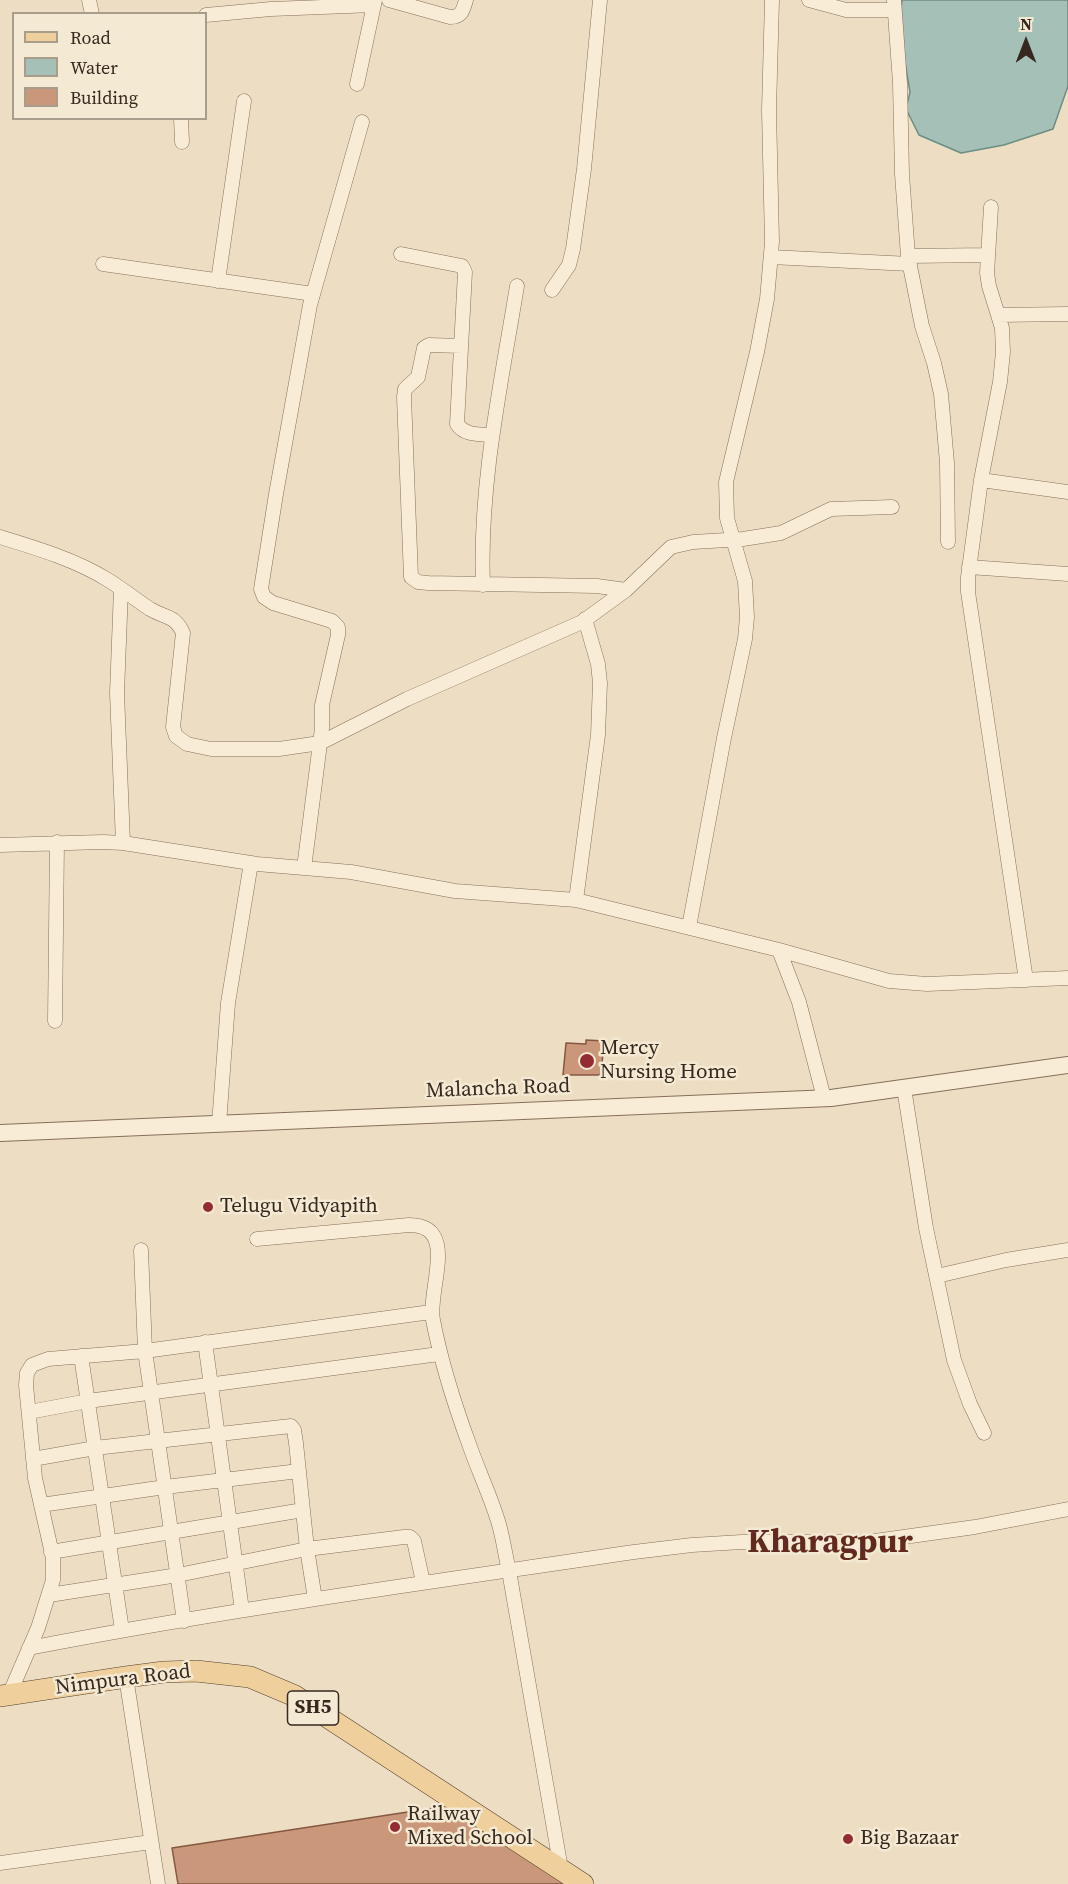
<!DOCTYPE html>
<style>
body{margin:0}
#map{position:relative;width:1068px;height:1884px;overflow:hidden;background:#eddec3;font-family:"Source Serif 4",serif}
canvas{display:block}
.legend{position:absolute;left:12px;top:12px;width:195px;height:108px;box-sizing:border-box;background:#f4e9d2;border:2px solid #a89c8a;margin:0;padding:8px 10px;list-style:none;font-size:18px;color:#36281e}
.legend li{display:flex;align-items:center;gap:12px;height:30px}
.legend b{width:30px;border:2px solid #a89c8a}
.north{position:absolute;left:996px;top:12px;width:60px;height:60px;-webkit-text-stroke:4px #f4e9d2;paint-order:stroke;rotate:0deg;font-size:16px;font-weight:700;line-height:24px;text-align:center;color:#36281e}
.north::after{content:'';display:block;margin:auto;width:21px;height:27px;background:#36281e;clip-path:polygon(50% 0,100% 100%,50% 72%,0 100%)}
</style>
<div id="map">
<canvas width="1068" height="1884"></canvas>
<ul class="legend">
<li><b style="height:8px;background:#efd09c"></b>Road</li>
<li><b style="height:16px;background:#a5c0b6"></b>Water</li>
<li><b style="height:16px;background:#ca977a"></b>Building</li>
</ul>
<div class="north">N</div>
</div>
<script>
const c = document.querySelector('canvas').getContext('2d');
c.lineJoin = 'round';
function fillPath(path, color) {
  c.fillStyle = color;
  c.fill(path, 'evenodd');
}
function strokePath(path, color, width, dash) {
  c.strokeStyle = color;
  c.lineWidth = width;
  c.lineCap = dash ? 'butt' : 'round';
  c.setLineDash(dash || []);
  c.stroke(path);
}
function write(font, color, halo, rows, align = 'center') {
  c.font = font + ' "Source Serif 4",serif';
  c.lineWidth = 5;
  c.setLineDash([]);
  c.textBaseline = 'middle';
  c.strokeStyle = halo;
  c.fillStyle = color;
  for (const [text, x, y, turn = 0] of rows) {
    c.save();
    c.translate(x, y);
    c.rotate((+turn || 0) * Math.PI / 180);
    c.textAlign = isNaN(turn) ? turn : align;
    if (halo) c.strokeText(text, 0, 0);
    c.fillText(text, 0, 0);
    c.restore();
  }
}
const water = new Path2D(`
 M902,0H1068V86L1053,129L1004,145L961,153L919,135L906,109L910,92L901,39L900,18Z`);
fillPath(water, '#a5c0b6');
strokePath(water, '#6c8d83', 1.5);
const building = new Path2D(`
 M586,1040L604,1041L601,1075H563L566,1043L586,1044Z
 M447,1806L567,1884H178L172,1848Z`);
fillPath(building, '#ca977a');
strokePath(building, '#855841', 1.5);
const minor = new Path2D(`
 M89,0L92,14
 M389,0L450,17C462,17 463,10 466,0
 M809,0L846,10H894
 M894,0L900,83L902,174L908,256L922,326L934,363L941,394L947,463L948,542
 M206,15L271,9L374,5
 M357,84L375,0
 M181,118L182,142
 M991,207L987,273L989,286L1002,328L1003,352L1000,382L981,480L968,577V592L1026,980
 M401,254L462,266L465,272L457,424C465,436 480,434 492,435
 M908,256L988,255
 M771,257L910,264
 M103,264L313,294
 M218,281L244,101
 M552,290L569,265L573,249L584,169L600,0
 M998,315L1068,314
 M461,346L429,345L424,348L418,377L405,389L404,397L411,577L418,582L428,583L597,586L626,590
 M981,480L1068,492
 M0,537C36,548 76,560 108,580C123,589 136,600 150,609C165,618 175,615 183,633L173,727L176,736L187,744L211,749H279L320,743L407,699L582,622L626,590L671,547L693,542L743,539L781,533L831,509L892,507
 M969,567L1068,574
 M483,585C479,485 501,384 517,286
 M121,589L117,693L123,843
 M0,845L103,842L123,843L257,864L351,872L455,891L576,900L779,950L889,981L927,984L1068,978
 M304,868L322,728V705L338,635V627L332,621L273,603L264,597L261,589L276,494L310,305L362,122
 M576,900L598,735L600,683L598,664L585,619
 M689,927L724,738L745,639L747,617L745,581L727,518L726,482L757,352L767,299L772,242L769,110L772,0
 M779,950L799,1002L824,1098
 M55,1021L57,842
 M904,1088L926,1228L954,1360L970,1404L984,1433
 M219,1124L228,1003L251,863
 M257,1239L409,1225C460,1225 427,1290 433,1320C441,1362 454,1403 469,1444C478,1470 490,1495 498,1521C503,1537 505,1554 509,1571L561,1869
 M141,1250L145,1351L184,1621
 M937,1276L1006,1260L1068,1250
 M205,1342L242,1610
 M81,1356L122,1630
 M29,1412L88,1401L439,1354
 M33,1459L95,1448L291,1426L294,1430L296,1443L307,1549L315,1599
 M41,1505L165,1487L299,1471
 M51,1552L303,1510
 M49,1595L178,1575L307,1549L404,1537H410L414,1541L423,1582
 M29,1648C230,1609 432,1582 634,1552L692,1545L742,1542H868L975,1527L1068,1509
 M126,1677L158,1884
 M9,1695L38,1628L53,1580V1558L35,1478L26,1385L27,1373L32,1365L48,1359L145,1351L431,1312
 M0,1863L151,1842`);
const tertiary = new Path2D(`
 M0,1133L831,1098L1068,1065`);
const primary = new Path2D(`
 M0,1696L126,1677L164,1672L196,1671L250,1677L295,1696L583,1884`);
strokePath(minor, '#866f5a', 15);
strokePath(tertiary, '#866f5a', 18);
strokePath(primary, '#543e2f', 22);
strokePath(minor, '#f8ecd6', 14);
strokePath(tertiary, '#f8ecd6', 16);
strokePath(primary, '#efd09c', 21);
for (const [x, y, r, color] of [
 [587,1061,8,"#932c33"],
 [208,1207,6,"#932c33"],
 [395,1827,6,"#932c33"],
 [848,1839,6,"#932c33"]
]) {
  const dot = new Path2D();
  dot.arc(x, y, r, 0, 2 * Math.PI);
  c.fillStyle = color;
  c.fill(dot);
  strokePath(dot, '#f4e9d2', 2);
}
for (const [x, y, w] of [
 [313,1708,51]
]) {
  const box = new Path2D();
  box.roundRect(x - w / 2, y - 17, w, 34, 4.5);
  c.fillStyle = '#f4e9d2';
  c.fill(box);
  strokePath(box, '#36281e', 1.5);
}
write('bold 20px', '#36281e', null, [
 ["SH5",313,1708]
]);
write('21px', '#36281e', '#f4e9d2', [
 ["Mercy",600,1049],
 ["Nursing Home",600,1073],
 ["Telugu Vidyapith",220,1207],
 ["Railway",407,1815],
 ["Mixed School",407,1839],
 ["Big Bazaar",860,1839]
], 'left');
write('21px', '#36281e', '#f4e9d2', [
 ["Malancha Road",498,1089,-2],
 ["Nimpura Road",123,1680,-7]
]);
write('bold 33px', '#62291f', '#f4e9d2', [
 ["Kharagpur",830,1544]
]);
</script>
